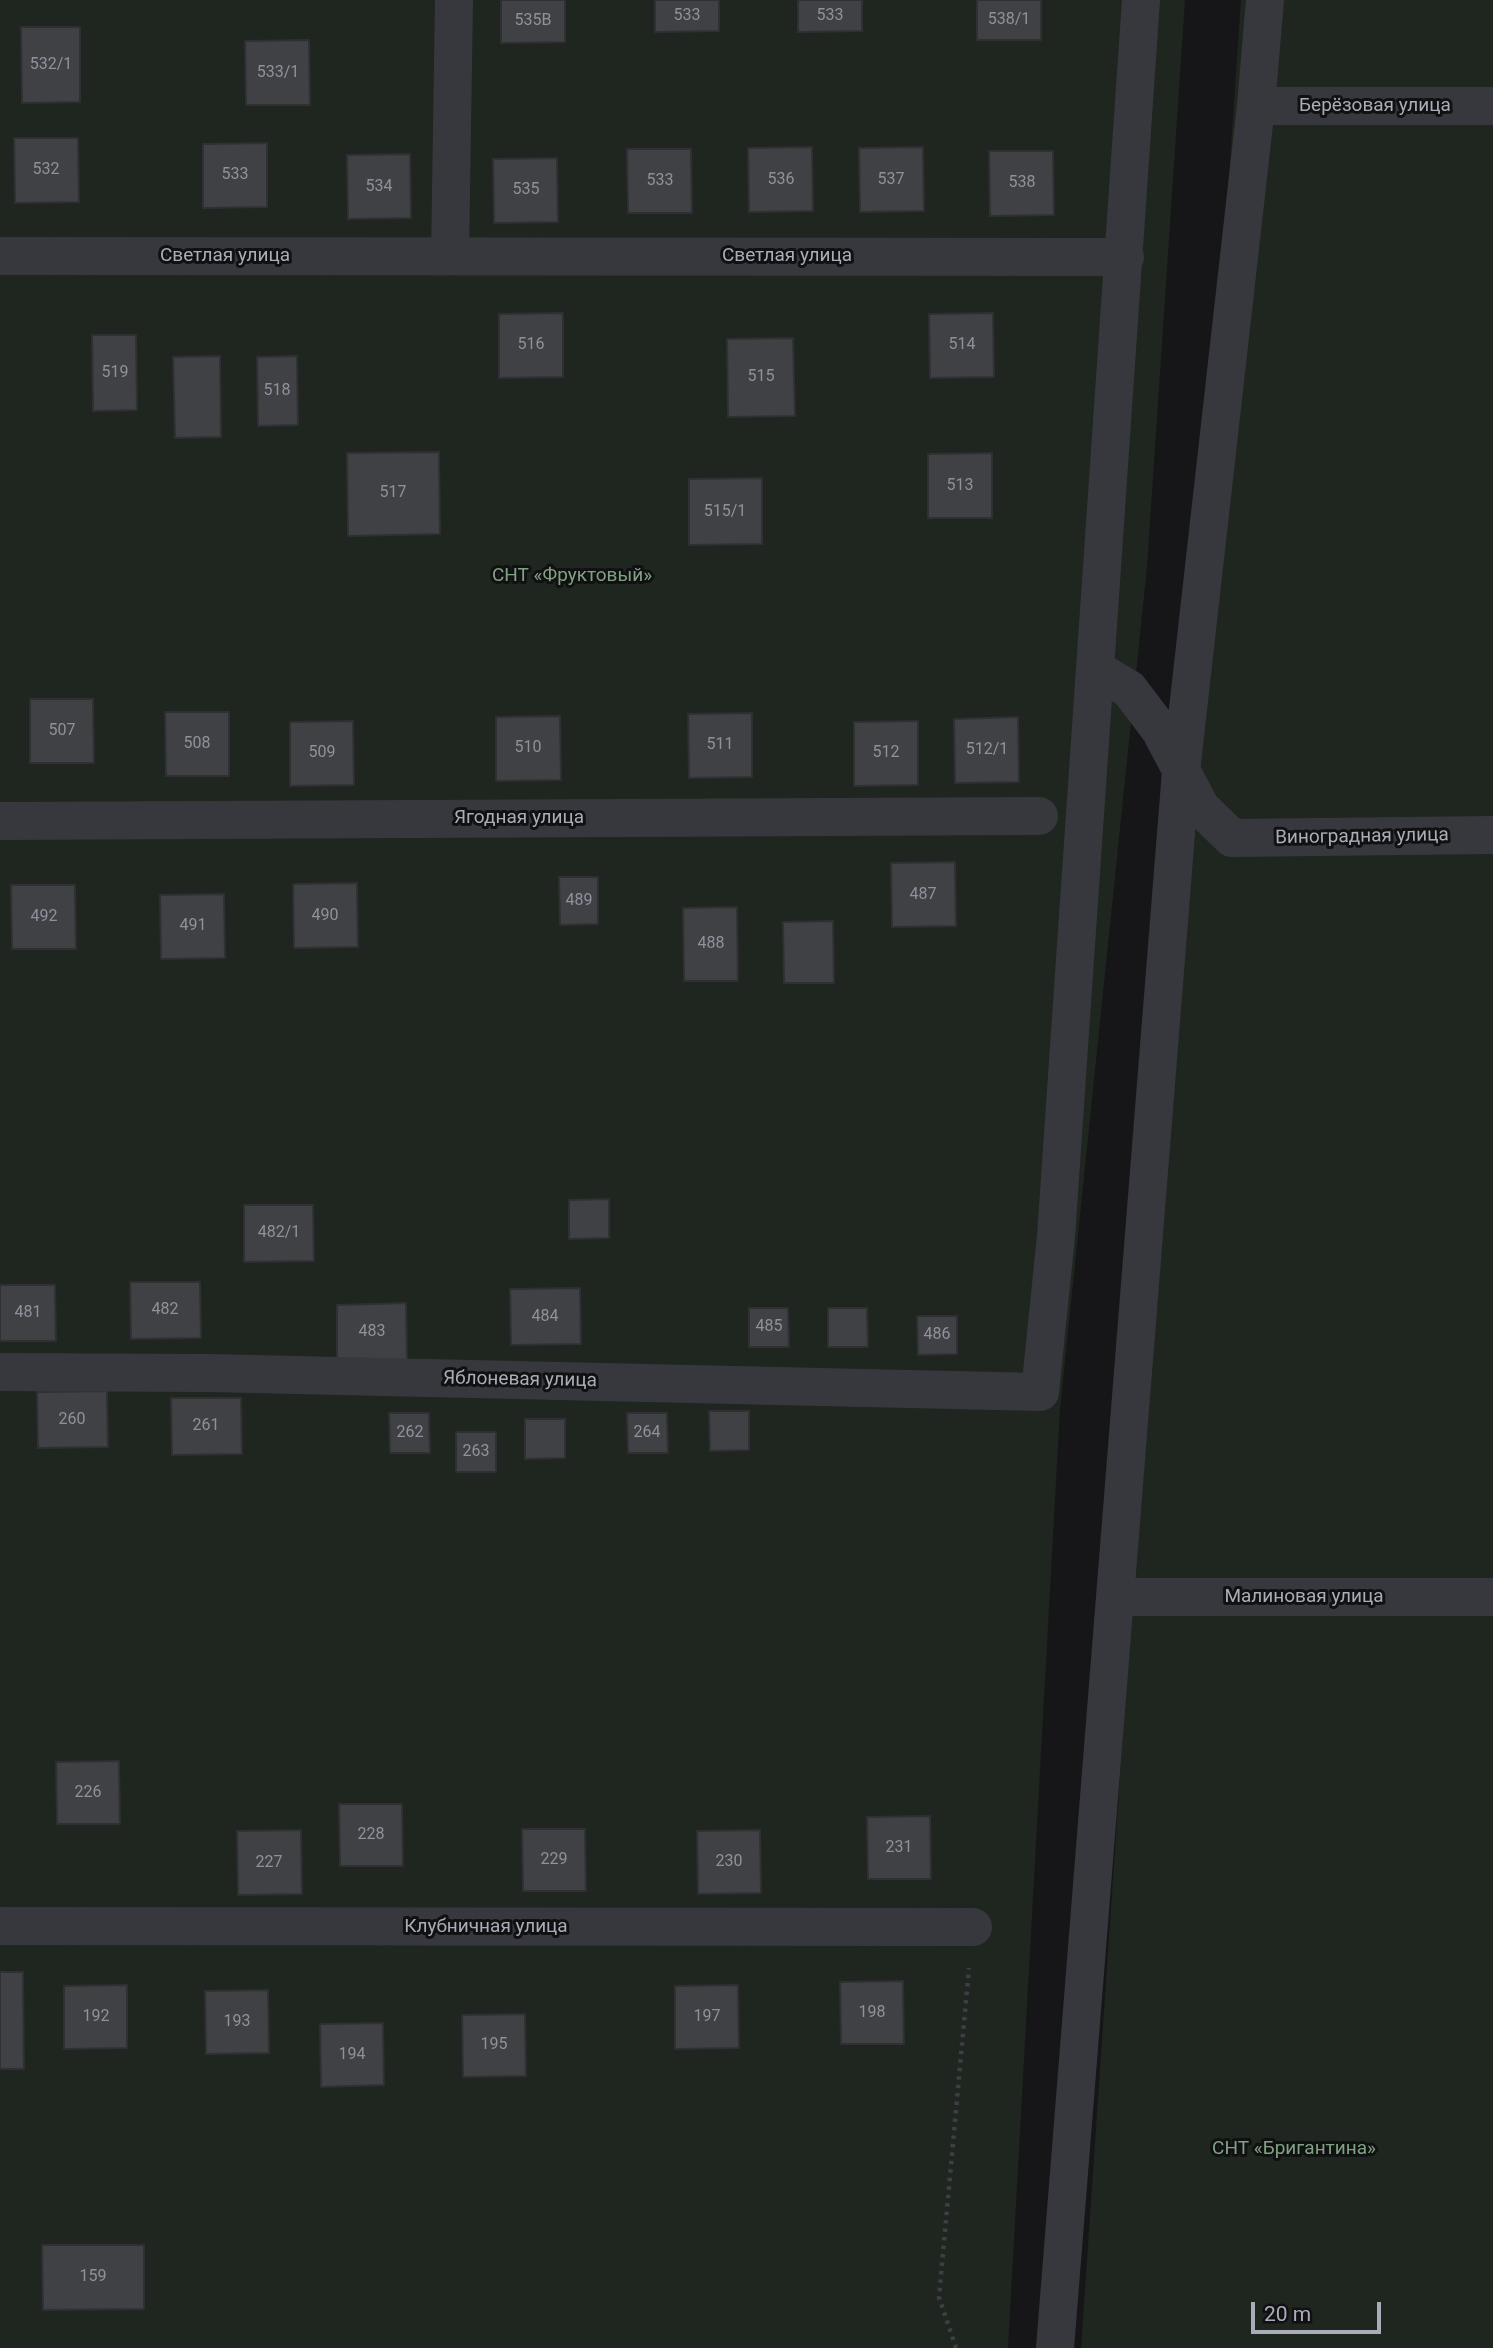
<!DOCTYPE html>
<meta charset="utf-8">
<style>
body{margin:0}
#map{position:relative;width:1493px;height:2348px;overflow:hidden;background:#161618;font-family:Roboto,sans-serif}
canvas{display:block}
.scale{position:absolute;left:1251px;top:2302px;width:130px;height:32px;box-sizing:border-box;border:4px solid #a8adb8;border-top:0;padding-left:9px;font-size:21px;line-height:24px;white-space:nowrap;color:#a8adb8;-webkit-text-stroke:5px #111113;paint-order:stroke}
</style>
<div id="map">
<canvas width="1493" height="2348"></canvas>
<div class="scale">20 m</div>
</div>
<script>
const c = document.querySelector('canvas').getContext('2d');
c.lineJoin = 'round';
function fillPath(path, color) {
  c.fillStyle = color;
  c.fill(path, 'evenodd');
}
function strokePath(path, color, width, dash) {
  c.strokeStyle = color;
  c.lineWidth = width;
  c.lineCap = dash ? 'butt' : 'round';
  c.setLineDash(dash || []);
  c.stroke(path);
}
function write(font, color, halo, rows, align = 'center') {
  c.font = font + ' Roboto,sans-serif';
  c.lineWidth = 6;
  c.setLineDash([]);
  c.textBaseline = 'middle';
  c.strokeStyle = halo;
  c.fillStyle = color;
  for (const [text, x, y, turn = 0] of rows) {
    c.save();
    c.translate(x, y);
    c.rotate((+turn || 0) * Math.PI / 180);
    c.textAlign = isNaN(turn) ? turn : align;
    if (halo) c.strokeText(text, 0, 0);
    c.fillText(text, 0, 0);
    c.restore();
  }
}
fillPath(new Path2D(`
 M0,0H1185L1147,567L1060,1409L1008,2348H0Z
 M1241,0H1493V2348H1081Z`), '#1e261f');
const building = new Path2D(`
 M501,0H565V42L501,43Z
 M655,0H719V31L655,32Z
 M798,0H862V31L798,32Z
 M977,0H1041V40H977Z
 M21,27H80V102L22,103Z
 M309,40L310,105H246L245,41Z
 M14,138H78L79,202L15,203Z
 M267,143V207L203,208V144Z
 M812,147L813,211L749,212L748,148Z
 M923,147L924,211L860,212L859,148Z
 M627,149H691L692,213H628Z
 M989,151H1053L1054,215L990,216Z
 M410,154L411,218L348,219L347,155Z
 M557,158L558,222L494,223L493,159Z
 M563,313V377L499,378V314Z
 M993,313L994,377L930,378L929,314Z
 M92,335H136L137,410L93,411Z
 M793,338L795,416L728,417L727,339Z
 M220,356L221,437L175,438L173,357Z
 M297,356L298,425L258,426L257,357Z
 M439,452L440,534L348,536L347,453Z
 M992,453V518H928V454Z
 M762,478V544L689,545V479Z
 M30,699H93L94,763H30Z
 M165,712H229V776H166Z
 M752,713V777L689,778L688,714Z
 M560,716L561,780L496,781V717Z
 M1018,717L1019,782L955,783L954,719Z
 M353,721L354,785L290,786V722Z
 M918,721V785L854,786V722Z
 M955,862L956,926L892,927L891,863Z
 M559,877H598V924L560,925Z
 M357,883L358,947L294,948L293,884Z
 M11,885H75L76,949H12Z
 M224,894L225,958L161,959L160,895Z
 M737,907L738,981H684L683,908Z
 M833,921L834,983H784L783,922Z
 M609,1199V1238L569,1239V1200Z
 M244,1205H313L314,1261L244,1262Z
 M130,1282H200L201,1338L131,1339Z
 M0,1285H55L56,1341H0Z
 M580,1288L581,1344L511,1345L510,1289Z
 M406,1303L407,1360L337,1361V1305Z
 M749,1308H788L789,1347H749Z
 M828,1308H867L868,1347H828Z
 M917,1316H957V1354L918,1355Z
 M107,1391L108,1447L38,1448L37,1392Z
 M171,1398H241L242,1454L172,1455Z
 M709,1411H749V1450L710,1451Z
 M389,1413H429L430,1453H390Z
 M627,1413H667L668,1453H628Z
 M525,1419H565V1458L525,1459Z
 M456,1432H496V1472H456Z
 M119,1761L120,1824H57L56,1762Z
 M339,1804H402L403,1866H340Z
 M930,1816L931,1879H868L867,1817Z
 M522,1829H585L586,1891H523Z
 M301,1830L302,1894L238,1895L237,1831Z
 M760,1830L761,1893L698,1894L697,1831Z
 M0,1972H23L24,2069H0Z
 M903,1981L904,2044H841L840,1982Z
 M127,1985V2048L64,2049V1986Z
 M738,1985L739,2048L675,2049V1986Z
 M268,1990L269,2053L206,2054L205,1991Z
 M525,2014L526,2076L463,2077L462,2015Z
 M383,2023L384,2085L321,2087L320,2024Z
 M42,2245H144V2309L43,2310Z`);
fillPath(building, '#404145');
strokePath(building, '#303034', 2);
strokePath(new Path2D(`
 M956,2348L939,2297L969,1968`), '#3d3f44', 4.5, [3.5, 5]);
strokePath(new Path2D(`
 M1256,106H1493
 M0,256L1125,257
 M450,256L454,0
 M1095,669L1129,689L1160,730L1201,808L1232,838L1493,835
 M0,821L1039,816
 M0,1372L209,1373L1040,1392L1056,1236L1141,0
 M1115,1597H1493
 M0,1926L973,1927
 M1055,2348L1181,771L1256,106L1265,0`), '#37383d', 38);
write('16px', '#8e929b', null, [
 ["533",687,16],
 ["533",830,16],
 ["538/1",1009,20],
 ["535В",533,21],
 ["532/1",51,65],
 ["533/1",278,73],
 ["532",46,170],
 ["533",235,175],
 ["536",781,180],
 ["537",891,180],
 ["533",660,181],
 ["538",1022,183],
 ["534",379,187],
 ["535",526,190],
 ["516",531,345],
 ["514",962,345],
 ["519",115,373],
 ["515",761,377],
 ["518",277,391],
 ["513",960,486],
 ["517",393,493],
 ["515/1",725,512],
 ["507",62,731],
 ["508",197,744],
 ["511",720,745],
 ["510",528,748],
 ["512/1",987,750],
 ["509",322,753],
 ["512",886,753],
 ["487",923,895],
 ["489",579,901],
 ["490",325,916],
 ["492",44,917],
 ["491",193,926],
 ["488",711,944],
 ["482/1",279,1233],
 ["482",165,1310],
 ["481",28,1313],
 ["484",545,1317],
 ["485",769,1327],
 ["483",372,1332],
 ["486",937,1335],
 ["260",72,1420],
 ["261",206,1426],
 ["262",410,1433],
 ["264",647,1433],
 ["263",476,1452],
 ["226",88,1793],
 ["228",371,1835],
 ["231",899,1848],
 ["229",554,1860],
 ["230",729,1862],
 ["227",269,1863],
 ["198",872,2013],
 ["192",96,2017],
 ["197",707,2017],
 ["193",237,2022],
 ["195",494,2045],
 ["194",352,2055],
 ["159",93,2277]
]);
write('19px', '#a8adb8', '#111113', [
 ["Берёзовая улица",1375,106],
 ["Светлая улица",225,256],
 ["Светлая улица",787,256],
 ["Ягодная улица",519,818],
 ["Виноградная улица",1362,837,-1],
 ["Яблоневая улица",520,1380,1],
 ["Малиновая улица",1304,1597],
 ["Клубничная улица",486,1927]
]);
write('19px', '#7fa381', '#111113', [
 ["СНТ «Фруктовый»",572,576],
 ["СНТ «Бригантина»",1294,2149]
]);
</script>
